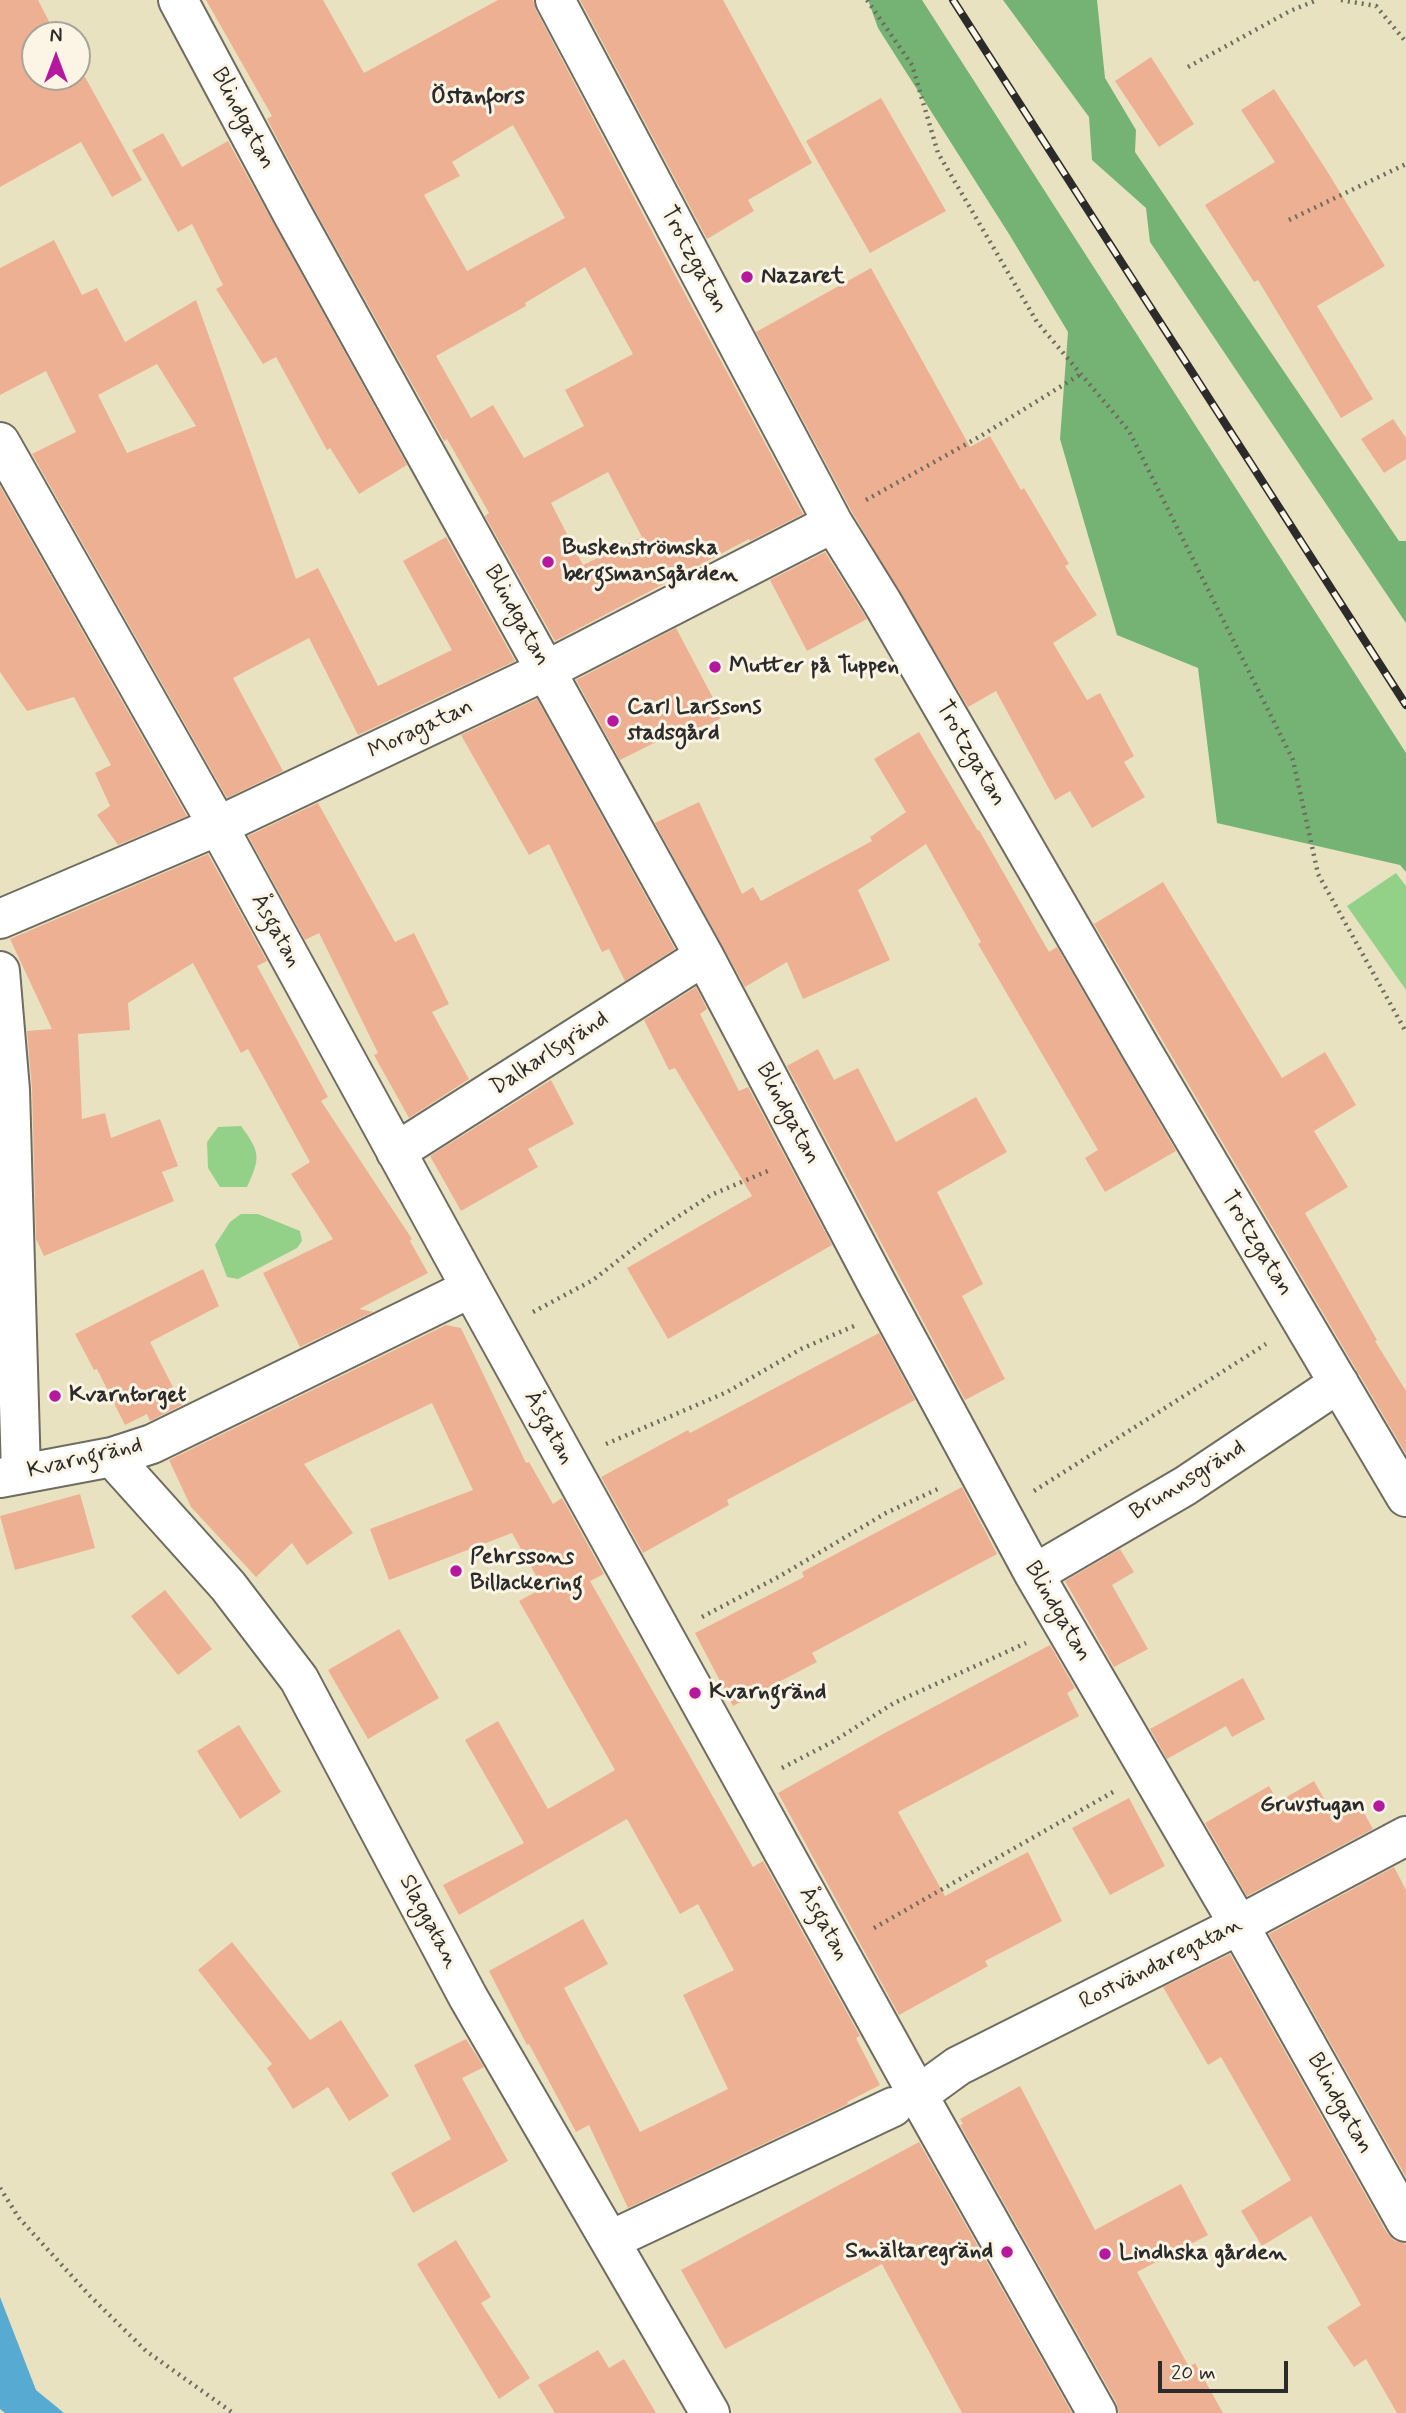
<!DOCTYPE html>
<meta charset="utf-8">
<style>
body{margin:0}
#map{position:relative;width:1406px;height:2413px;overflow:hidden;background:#e9e2c1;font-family:Mynerve,sans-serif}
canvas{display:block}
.north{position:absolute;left:21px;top:21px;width:70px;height:70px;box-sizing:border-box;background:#fcf5e5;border:2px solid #a8a49b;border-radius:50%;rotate:0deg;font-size:19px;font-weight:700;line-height:28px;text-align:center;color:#2b2b2b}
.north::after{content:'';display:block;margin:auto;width:24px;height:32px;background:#b5179e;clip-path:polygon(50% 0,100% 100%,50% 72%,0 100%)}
.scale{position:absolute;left:1158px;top:2361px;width:130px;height:32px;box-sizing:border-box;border:4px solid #2b2b2b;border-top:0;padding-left:9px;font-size:21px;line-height:24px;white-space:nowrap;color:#2b2b2b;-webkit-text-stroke:5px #fcf5e5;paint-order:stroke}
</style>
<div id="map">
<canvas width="1406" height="2413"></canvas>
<div class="north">N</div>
<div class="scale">20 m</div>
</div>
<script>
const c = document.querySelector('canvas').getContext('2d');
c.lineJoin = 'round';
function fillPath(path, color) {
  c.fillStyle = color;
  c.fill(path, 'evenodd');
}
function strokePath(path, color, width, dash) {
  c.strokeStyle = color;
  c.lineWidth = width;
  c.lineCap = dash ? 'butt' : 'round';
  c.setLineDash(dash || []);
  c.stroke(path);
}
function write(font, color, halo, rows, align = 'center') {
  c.font = font + ' Mynerve,sans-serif';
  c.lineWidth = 6;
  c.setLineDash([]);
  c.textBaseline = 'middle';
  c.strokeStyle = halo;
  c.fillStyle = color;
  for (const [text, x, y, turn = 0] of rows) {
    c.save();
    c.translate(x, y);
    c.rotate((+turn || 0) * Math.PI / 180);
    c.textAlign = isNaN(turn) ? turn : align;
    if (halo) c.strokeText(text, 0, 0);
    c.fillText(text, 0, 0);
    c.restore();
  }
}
fillPath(new Path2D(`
 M1396,873L1406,886V990L1347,906Z
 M241,1126C260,1152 261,1157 247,1187H220L208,1168L207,1142L218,1127Z
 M241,1214H258L300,1231L302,1241L297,1248L238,1279L227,1277L215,1245L230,1222Z`), '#92d187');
fillPath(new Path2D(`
 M868,0H922L1406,753V872L1400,865L1217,823L1198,668L1117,635L1060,439L1068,332L1009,234L878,28Z
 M1003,0H1097L1105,78L1136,130L1135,152L1399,541H1406V623L1150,242L1146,208L1092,160L1089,117Z`), '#75b374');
fillPath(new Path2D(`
 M0,2297L36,2390L64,2413H5L0,2409Z`), '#57abd3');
fillPath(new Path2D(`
 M0,0H38L56,35H35V77H85L142,180L112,197L81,142L0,187Z
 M206,0H323L364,73L498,0H533L536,10L668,262L803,514L750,541L749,539L555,641L485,516L489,513L447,439L444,441L311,203L267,119L272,116ZM513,125L565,218L467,271L424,195L460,176L452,162ZM585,267L633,354L565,390L584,426L524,458L493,405L471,418L436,356L526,306L525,303ZM608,472L642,537L583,565L551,503Z
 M580,0H723L812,163L748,200L754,211L707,239Z
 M1151,57L1194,124L1159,147L1115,81Z
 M1274,89L1327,171L1385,266L1317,306L1373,399L1341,418L1258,280L1254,282L1205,205L1275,162L1241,110Z
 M881,98L946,211L870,253L806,141Z
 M163,133L182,167L228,141L407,465L359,494L330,448L327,450L276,357L263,364L216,289L223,285L192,224L178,232L132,150Z
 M54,240L82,295L97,288L125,342L196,300L296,579L318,568L378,686L452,650L403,561L446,537L515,661L358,735L309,638L233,678L283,771L227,798L32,454L76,432L46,371L0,395V268ZM157,364L196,426L127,453L98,395Z
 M871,268L970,447L990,436L1021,490L1024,488L1069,564L1065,566L1097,615L1053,643L1087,700L1100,693L1134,756L1124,762L1145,797L1092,828L1070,791L1055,800L996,691L968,707L852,512L756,332Z
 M1393,419L1406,438V459L1384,473L1361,439Z
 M0,486L187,816L118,845L97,815L110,806L95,773L111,765L74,697L27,711L0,672Z
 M825,552L867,619L807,651L770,580Z
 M676,628L723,717L677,743L672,734L620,760L576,680Z
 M537,699L675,949L625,981L609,949L602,952L549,844L529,855L461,735Z
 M919,732L978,831L979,830L1049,952L1057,947L1176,1151L1105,1192L1085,1158L1098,1150L978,944L981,942L926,844L858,890L890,960L803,999L787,962L745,987L655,823L699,802L742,894L753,887L761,901L872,841L870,837L906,812L874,759Z
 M318,803L395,942L414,933L449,1004L432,1012L469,1079L409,1118L374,1055L378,1053L319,933L305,940L248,836Z
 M208,854L267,961L257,966L328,1097L321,1101L412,1239L410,1241L428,1273L359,1309L373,1312L300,1347L263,1273L333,1239L291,1174L310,1162L248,1049L241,1053L193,963L128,1003L130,1030L78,1034L82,1119L105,1113L111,1138L160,1119L178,1166L162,1172L174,1201L44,1256L36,1239L32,1089L27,1031L52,1029L10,939Z
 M1163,882L1282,1078L1325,1052L1356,1105L1314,1131L1348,1187L1305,1213L1377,1340L1375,1341L1406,1391V1454L1094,924Z
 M696,987L707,1009L700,1014L739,1091L748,1087L832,1245L668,1339L627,1268L752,1196L675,1068L669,1070L644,1020Z
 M818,1049L834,1080L858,1068L896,1142L976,1097L1007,1152L937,1192L983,1284L962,1296L1005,1379L965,1400L787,1066Z
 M551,1080L574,1124L528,1149L538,1167L461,1211L430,1156Z
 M203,1269L219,1306L150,1342L182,1405L150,1421L147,1414L125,1425L97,1369L94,1370L75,1334Z
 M446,1325L461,1328L526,1463L529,1462L553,1504L562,1498L604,1574L590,1581L753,1867L763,1861L860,2036L856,2038L880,2085L847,2102L848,2104L628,2208L589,2125L576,2132L529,2044L527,2045L489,1971L583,1919L608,1964L564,1988L640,2132L728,2089L683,1995L734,1970L698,1904L680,1914L627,1819L459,1915L443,1885L524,1843L465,1740L498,1721L548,1809L615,1770L519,1601L543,1588L512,1533L389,1580L370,1529L473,1490L432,1403L304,1464L353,1533L307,1565L292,1543L256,1577L191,1507L169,1460Z
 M879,1333L915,1400L727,1500L729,1505L643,1553L601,1477L688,1430L690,1433Z
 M962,1487L997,1554L812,1653L817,1662L733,1706L695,1633L804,1577L802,1572Z
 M80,1494L95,1548L15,1570L0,1516Z
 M1120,1549L1134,1572L1112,1585L1148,1649L1114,1667L1065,1581Z
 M165,1590L212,1649L178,1675L131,1616Z
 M399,1629L439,1698L368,1739L328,1670Z
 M1050,1645L1075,1688L1067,1693L1079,1716L898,1812L945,1896L1028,1852L1062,1921L985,1961L988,1966L899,2015L778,1793L883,1734Z
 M1243,1678L1265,1719L1232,1737L1226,1726L1167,1759L1150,1729Z
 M239,1725L281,1792L240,1819L197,1751Z
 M1314,1781L1334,1816L1358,1802L1373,1829L1247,1896L1205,1823L1269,1786L1278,1802Z
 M1129,1798L1165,1866L1110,1895L1072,1828Z
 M1394,1867L1406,1890V2177L1269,1934Z
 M232,1942L310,2040L341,2020L389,2096L349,2121L328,2087L293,2109L267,2068L272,2064L198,1970Z
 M1230,1954L1387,2233L1395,2241L1406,2244V2413H1397L1366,2359L1354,2367L1327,2327L1361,2305L1311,2216L1262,2246L1241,2211L1291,2180L1221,2057L1208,2065L1163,1987Z
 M466,2039L484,2067L462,2078L508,2161L413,2213L391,2173L451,2139L414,2065Z
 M1020,2086L1095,2230L1181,2184L1208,2235L1137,2272L1189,2367L1195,2363L1223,2413H1119L1116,2402L960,2125L963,2124L960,2119Z
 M919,2142L1072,2413H962L882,2264L725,2349L681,2270Z
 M456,2240L491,2297L481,2303L530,2378L499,2399L417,2264Z
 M598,2350L609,2368L624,2359L656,2413H555L538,2385Z`), '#eeb092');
const minor = new Path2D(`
 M178,0L292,213L704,956L876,1282L1034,1574L1239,1925L1406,2222
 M555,0L833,523L882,602L1141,1049L1406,1497
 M0,442L218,826L471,1288L918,2095L1097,2413
 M0,919L218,826L547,670L833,523
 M0,971L10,1090L21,1474
 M396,1152L704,956
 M112,1457L228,1586L299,1679L468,1997L710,2413
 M0,1478L112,1457L152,1444L471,1288
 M1034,1574L1185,1486L1339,1383
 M918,2095L958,2066L1239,1925L1406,1836
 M611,2240L893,2107`);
strokePath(minor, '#6e6b60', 42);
strokePath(new Path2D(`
 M867,0L912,65L938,153L1037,322L1129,431L1293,760L1318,874L1406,1032
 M1341,0L1376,6L1406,42
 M1188,67L1290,11L1317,0
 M1289,220L1406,164
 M866,500L979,437L1081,374
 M533,1312L593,1280L656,1231L711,1195L770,1170
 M606,1444L727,1392L801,1349L854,1326
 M1034,1491L1266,1344
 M702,1617L780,1576L886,1513L940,1488
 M782,1768L834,1741L894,1703L1026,1643
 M874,1928L1113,1792
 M0,2188L19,2218L90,2296L146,2351L233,2413`), '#6e6b60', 4.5, [2, 5]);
strokePath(minor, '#fff', 38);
const rail = new Path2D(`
 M953,0L1406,705`);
strokePath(rail, '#2b2b2b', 8);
strokePath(rail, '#fcf5e5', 5, [16]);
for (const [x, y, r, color] of [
 [747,277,7,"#b5179e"],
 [548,562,7,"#b5179e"],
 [715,667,7,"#b5179e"],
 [613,721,7,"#b5179e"],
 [55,1396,7,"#b5179e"],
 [456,1571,7,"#b5179e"],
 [695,1693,7,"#b5179e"],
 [1379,1806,7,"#b5179e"],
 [1007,2252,7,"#b5179e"],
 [1105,2254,7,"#b5179e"]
]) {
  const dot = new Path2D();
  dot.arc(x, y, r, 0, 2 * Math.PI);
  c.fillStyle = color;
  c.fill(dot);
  strokePath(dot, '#fcf5e5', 2.5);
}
write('23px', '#2b2b2b', '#fcf5e5', [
 ["Blindgatan",242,119,62],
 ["Trotzgatan",693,260,62],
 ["Blindgatan",516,616,61],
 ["Moragatan",421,730,-25],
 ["Trotzgatan",970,754,60],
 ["Åsgatan",275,931,61],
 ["Dalkarlsgränd",550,1054,-33],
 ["Blindgatan",787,1114,62],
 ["Trotzgatan",1256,1244,59],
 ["Åsgatan",548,1428,61],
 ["Kvarngränd",85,1459,-13],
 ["Brunnsgränd",1188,1481,-32],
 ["Blindgatan",1057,1612,60],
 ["Slaggatan",428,1922,62],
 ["Åsgatan",823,1924,61],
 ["Rostvändaregatan",1161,1964,-27],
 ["Blindgatan",1339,2104,61]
]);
write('bold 23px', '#2b2b2b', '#fcf5e5', [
 ["Nazaret",761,277],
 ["Buskenströmska",562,549],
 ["bergsmansgården",562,575],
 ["Mutter på Tuppen",729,667],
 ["Carl Larssons",627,708],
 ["stadsgård",627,734],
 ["Kvarntorget",69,1396],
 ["Pehrssons",470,1558],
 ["Billackering",470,1584],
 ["Kvarngränd",709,1693],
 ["Gruvstugan",1365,1806,"right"],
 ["Smältaregränd",993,2252,"right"],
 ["Lindhska gården",1119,2254]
], 'left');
write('bold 24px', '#2b2b2b', '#fcf5e5', [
 ["Östanfors",478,98]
]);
</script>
